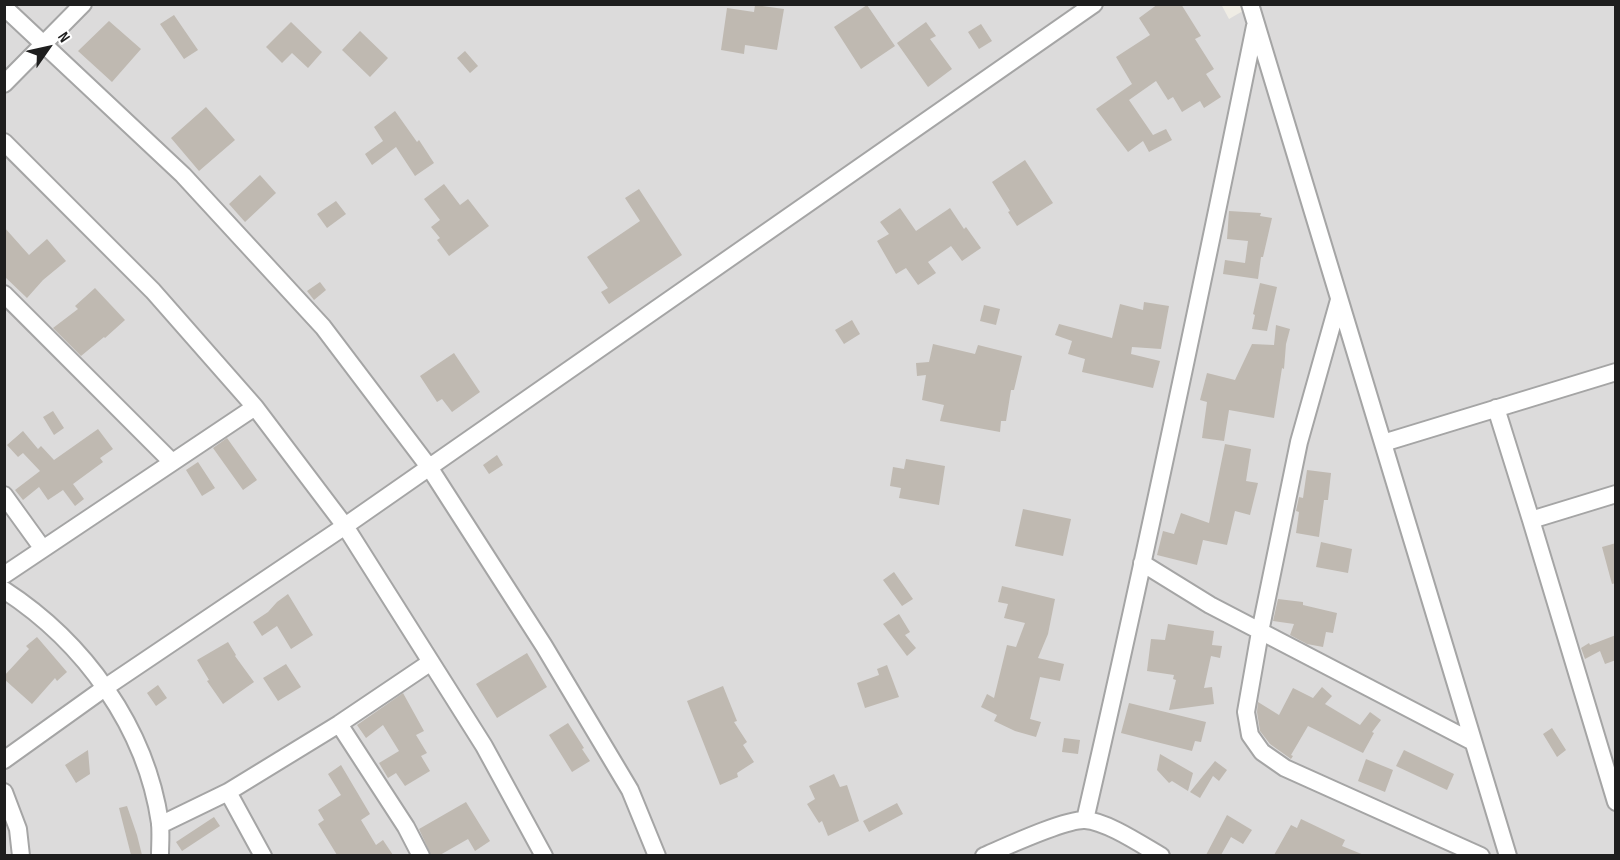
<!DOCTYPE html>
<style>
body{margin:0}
#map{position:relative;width:1620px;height:860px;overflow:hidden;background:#efece4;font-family:"Sofia Sans Condensed",sans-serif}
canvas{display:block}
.frame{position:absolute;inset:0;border:6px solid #1e1e1e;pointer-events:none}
.north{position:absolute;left:18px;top:18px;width:60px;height:60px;-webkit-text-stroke:4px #fff;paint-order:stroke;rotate:56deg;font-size:16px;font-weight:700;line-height:24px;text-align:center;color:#1e1e1e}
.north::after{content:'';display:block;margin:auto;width:21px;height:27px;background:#1e1e1e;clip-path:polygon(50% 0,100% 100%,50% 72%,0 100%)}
</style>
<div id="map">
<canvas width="1620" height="860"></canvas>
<div class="frame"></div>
<div class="north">N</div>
</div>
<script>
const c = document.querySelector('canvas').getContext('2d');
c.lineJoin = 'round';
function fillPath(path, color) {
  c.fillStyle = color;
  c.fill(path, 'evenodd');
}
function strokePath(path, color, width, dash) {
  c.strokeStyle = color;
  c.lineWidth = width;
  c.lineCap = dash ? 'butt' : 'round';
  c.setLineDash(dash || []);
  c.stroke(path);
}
fillPath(new Path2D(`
 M1221,4L1229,19L1255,4L1615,5V855L5,856V5Z`), '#dcdbdb');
fillPath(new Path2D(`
 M1158,4H1181L1201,36L1195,39L1214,69L1206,74L1221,97L1204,108L1200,101L1182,112L1173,97L1168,100L1156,81L1129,100L1153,135L1166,129L1172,140L1149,152L1143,141L1128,152L1096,109L1132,84L1116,57L1150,35L1139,18Z
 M755,5L784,9L777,50L745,45L744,54L721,50L727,8L754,12Z
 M867,5L895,46L861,69L834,27Z
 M174,15L198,50L184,59L160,24Z
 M109,21L141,49L112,82L78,51Z
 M291,22L322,52L308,68L292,53L282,63L266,47Z
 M926,22L936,36L930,39L952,69L928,87L897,43Z
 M981,24L992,41L979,49L968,32Z
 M360,31L388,58L370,77L342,50Z
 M465,51L478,66L470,73L457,58Z
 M206,107L235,140L199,171L171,138Z
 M395,111L417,142L419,140L434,163L415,176L396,147L372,165L365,154L383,141L374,127Z
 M1025,160L1053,203L1017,226L1008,212L1010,211L992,182Z
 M260,175L276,193L245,222L229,204Z
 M444,184L460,205L468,199L489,226L449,256L437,240L440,238L431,227L440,220L424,199Z
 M639,189L682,255L609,304L601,292L608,288L587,257L640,221L625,198Z
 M336,201L346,214L327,228L317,214Z
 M900,208L916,231L950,208L964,229L966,227L981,248L962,261L951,246L928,262L936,273L918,285L906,268L896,274L877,241L889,234L880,222Z
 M1229,211L1261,213L1260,216L1272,218L1263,257H1261L1258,279L1223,274L1225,260L1245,263L1248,241L1227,239Z
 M4,227L29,255L47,239L66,261L43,280L27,298L4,276Z
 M320,282L326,290L314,300L307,291Z
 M1260,283L1277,287L1267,331L1252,329L1255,315L1253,314Z
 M95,288L125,320L105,338L104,337L81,356L53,328L78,309L75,306Z
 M1144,302L1169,306L1161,349L1132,347L1131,354L1160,361L1153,388L1082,372L1085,359L1068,354L1072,341L1055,335L1059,324L1112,338L1120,304L1143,310Z
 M984,305L1000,309L996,325L980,321Z
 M852,320L860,334L844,344L835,330Z
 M1276,325L1290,329L1286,344L1284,369L1282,368L1274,418L1229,410L1224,441L1202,438L1207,402L1200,400L1207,373L1235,380L1252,344L1274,345Z
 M933,344L975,354L978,345L1022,356L1014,390H1011L1006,421H1001L1000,432L940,421L944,405L922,400L926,375L917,376L916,363L929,362Z
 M454,353L480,392L452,412L442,399L437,402L420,376Z
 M53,411L64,428L54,435L43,417Z
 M98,429L113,449L100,458L103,462L73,484L84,499L75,506L63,490L48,500L39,487L23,500L15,490L40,471L23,453L18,457L7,445L23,431L38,449L41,446L54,460Z
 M227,438L257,480L243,490L213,448Z
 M1225,444L1251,449L1246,481L1258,483L1250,515L1235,511L1227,545L1203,540L1197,565L1157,555L1163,531L1174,534L1181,513L1209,523Z
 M497,455L503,465L489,474L483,465Z
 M906,459L945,466L939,505L899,498L901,488L890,486L893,467L904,469Z
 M198,462L215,488L202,496L186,470Z
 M1307,470L1331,473L1328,500H1324L1319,537L1296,533L1299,512L1296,511L1299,497L1303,498Z
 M1023,509L1071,519L1063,556L1015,546Z
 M1321,542L1352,549L1348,573L1316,567Z
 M1616,543V583L1612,584L1602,547Z
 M894,572L913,599L902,606L883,580Z
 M1002,586L1055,599L1048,634L1038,658L1064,664L1060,681L1040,677L1030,719L1041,722L1036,737L1015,731L994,721L997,715L981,707L987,694L994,698L1007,645L1016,647L1025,623L1004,618L1008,604L998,602Z
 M288,594L313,635L291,649L277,626L262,636L253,622L268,612L277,602Z
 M1278,599L1303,602V605L1337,613L1333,633L1326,632L1323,647L1307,644L1290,635L1294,624L1273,621Z
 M899,614L910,632L905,635L916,648L907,656L883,624Z
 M1168,624L1214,631L1212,645L1222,646L1220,658L1211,656L1204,688L1212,687L1214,704L1169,710L1176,680L1173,679L1174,675L1147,671L1151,639L1165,640Z
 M1616,635V660L1605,664L1600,651L1585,659L1581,648L1589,643L1590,645Z
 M37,637L67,672L57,681L55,678L32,704L4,679V676L29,649L26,646Z
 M228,642L236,655L235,656L254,682L223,704L207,681L209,680L197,660Z
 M527,653L547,687L497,718L476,684Z
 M286,664L301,687L278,701L263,678Z
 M887,665L899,697L865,708L857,683L879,675L877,669Z
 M158,685L167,698L156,706L147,693Z
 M723,686L737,721L734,722L747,742L743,745L754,762L737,773L738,777L720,785L687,701Z
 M1322,687L1332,696L1325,704L1360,725L1370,712L1381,720L1372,732L1374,733L1363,753L1308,726L1291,755L1293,756L1291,759L1270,744L1260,731L1257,712L1258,702L1279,715L1293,688L1313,698Z
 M403,693L424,731L416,735L427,753L421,756L430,771L405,786L396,773L388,778L379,763L399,751L383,725L366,738L357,725Z
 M1129,703L1206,722L1201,742L1195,741L1192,751L1121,733Z
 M568,723L584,748L582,749L590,761L572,772L549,735Z
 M1552,728L1566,750L1557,757L1543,734Z
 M1064,738L1080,740L1078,754L1062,752Z
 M88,750L90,774L76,783L65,765Z
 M1404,750L1454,774L1447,790L1396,766Z
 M1160,754L1193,773L1188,791L1172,781L1169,783L1157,770Z
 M1366,759L1393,770L1385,792L1358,781Z
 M1215,761L1227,770L1219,781L1213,776L1200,798L1190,792Z
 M341,765L370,814L361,820L376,845L383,840L393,855H337L318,824L324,820L318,810L341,795L328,774Z
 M834,774L840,787L847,785L859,821L828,836L822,821L819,823L807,804L815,799L809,786Z
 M466,802L490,841L475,851L468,839L440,855H431L419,829Z
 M897,803L903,814L869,832L863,821Z
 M127,806L137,835L142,855H131L119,808Z
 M1227,815L1252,830L1243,844L1231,837L1221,855H1206Z
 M214,817L220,826L182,851L176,842Z
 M1301,819L1345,840L1342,846L1364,855H1274L1291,825L1297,828Z`), '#bfb9b1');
const minor = new Path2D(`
 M1250,4L1508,856
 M4,7L183,175L323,327L429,467L544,646L630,790L657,856
 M4,84L83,4
 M4,142L153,291L255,407L345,526L484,746L544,856
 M4,294L172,462
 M1339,300L1299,442L1260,632L1246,712L1250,735L1262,752L1285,768L1481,856
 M1496,408L1531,520L1616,802
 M1383,443L1616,372
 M4,495L43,549
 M1531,520L1616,494
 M1142,563L1210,605L1473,742
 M4,575L255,407
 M4,590C84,642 146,727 160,823C161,834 160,845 160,856
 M339,724L406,827L421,856
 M4,760L106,687L345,526L1094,4
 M4,792L18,829L21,856
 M228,792L263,856
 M1085,820C1146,556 1201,291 1255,26
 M160,825L228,792L339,724L431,662
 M984,856C1005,847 1065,819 1085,820C1106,821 1142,845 1161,856`);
strokePath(minor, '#a5a5a5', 20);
strokePath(minor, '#fff', 16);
</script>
